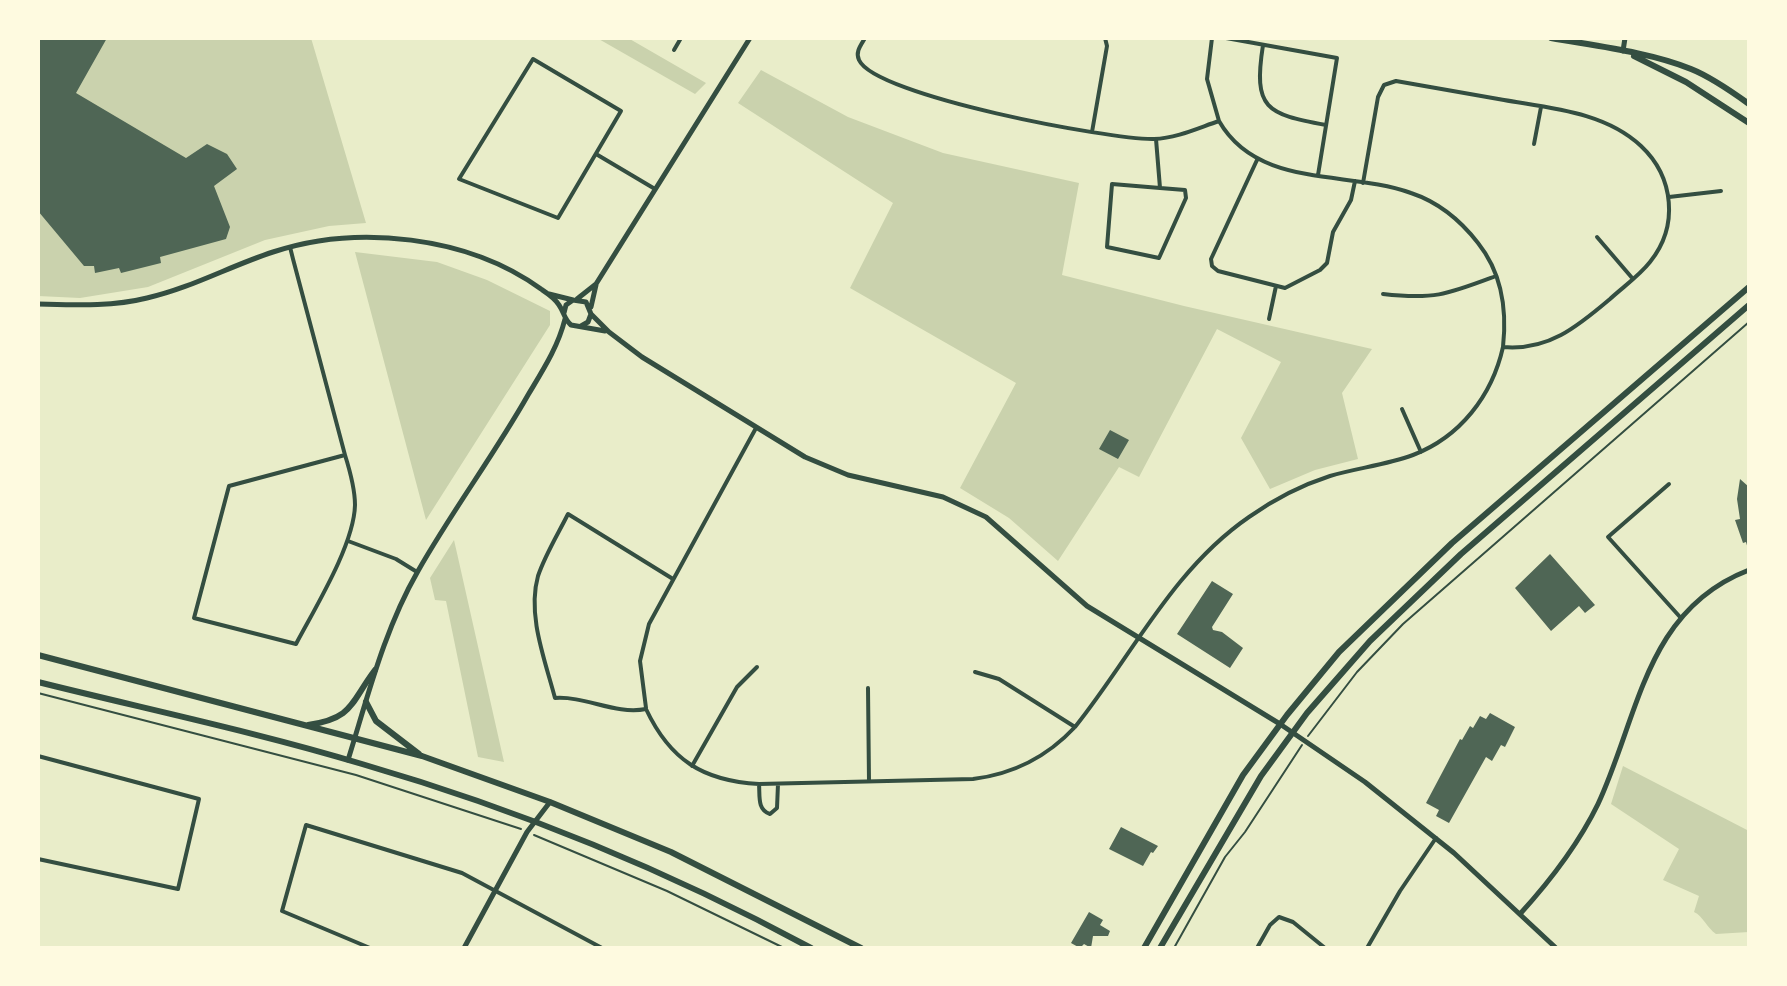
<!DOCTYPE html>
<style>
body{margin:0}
#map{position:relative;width:1787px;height:986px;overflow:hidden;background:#e9edc9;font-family:Poppins,sans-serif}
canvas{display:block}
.frame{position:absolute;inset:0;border:40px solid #fefae0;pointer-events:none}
</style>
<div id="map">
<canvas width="1787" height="986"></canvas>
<div class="frame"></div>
</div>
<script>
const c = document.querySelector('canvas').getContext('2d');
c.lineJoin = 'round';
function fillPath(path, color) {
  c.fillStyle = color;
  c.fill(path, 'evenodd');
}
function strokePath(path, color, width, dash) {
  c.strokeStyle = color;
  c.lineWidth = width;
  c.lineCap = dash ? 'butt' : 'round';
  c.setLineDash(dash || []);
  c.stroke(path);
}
fillPath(new Path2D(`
 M38,38H311L366,223L329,226L265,240L148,287L80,298L38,296Z
 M597,38H628L706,83L695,94Z
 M761,70L848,117L943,153L1079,183L1062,275L1184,306L1372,349L1342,393L1358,459L1315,470L1270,489L1241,438L1281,362L1217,329L1139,477L1119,467L1058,561L1009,518L960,488L1016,383L850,288L893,203L738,103Z
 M355,252L437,262L487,280L550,311V325L426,520Z
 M454,540L459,562L504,762L478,757L446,601L435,600L430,578Z
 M1623,766L1749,831V932L1716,934C1707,928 1703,916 1694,912L1699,896L1663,880L1679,849L1611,804Z`), '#cad2ad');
fillPath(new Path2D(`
 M38,38H107L76,93L186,158L207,144L227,154L237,169L214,186L230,227L226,239L160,257L161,263L121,273L119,268L95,273L94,266H84L38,211Z
 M1110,430L1129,440L1118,459L1099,449Z
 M1740,479L1749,487L1748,549L1746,542L1743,543L1735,520L1740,519L1737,499Z
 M1550,554L1595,605L1585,613L1579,606L1551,631L1515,588Z
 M1212,581L1233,594L1212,627L1213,630L1222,632L1243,648L1230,668L1177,634Z
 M1490,713L1515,727L1505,747L1501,745L1492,761L1486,757L1449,823L1436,816L1439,810L1426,803L1460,739L1462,740L1470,726L1473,728L1480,716L1486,719Z
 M1121,827L1158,846L1153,853L1151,852L1143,866L1109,849Z
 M1089,912L1103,920L1100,925L1110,931L1108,936H1093L1091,948L1084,944L1080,948L1071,943Z`), '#4f6655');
strokePath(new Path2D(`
 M38,693L356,775L521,829
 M1308,736L1357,672L1403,624L1749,322
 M534,835L667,891L784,948
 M1174,948L1225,857L1245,832L1302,745`), '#344e41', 2);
strokePath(new Path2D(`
 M865,38C861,45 855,52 859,60C875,96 1111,140 1154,139C1177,138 1198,128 1219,121C1258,189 1347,170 1411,193C1438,202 1461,221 1478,243C1502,273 1507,311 1503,347
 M1212,38L1207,79L1219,121
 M1226,38L1337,58L1318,175
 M1263,45C1253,109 1266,114 1326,125
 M674,50L681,38
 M533,59L621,111L558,218L459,179Z
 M1092,132L1107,46L1105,38
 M1156,139L1160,188L1112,184L1107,247L1159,258L1186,198L1185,190L1160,188
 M1534,144L1541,107
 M596,154L655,189
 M1257,160L1211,259L1212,266L1218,271L1285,288L1320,270L1327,263L1333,232L1351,200L1355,181
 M1669,197L1721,191
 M1597,237L1633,279
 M290,247L293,259L345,455C350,471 355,488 355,505C354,545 315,608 296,644L194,618L229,486L345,455
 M1383,294C1435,300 1448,294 1496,276
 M1269,319L1276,286
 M1402,409L1421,452
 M1669,484L1608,537L1680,617
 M348,541L396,559L417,572
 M673,579L568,514C558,534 545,555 538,576C527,615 545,660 555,698C586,696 615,715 646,709C670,760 703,781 759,784L973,779C1014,774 1047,757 1075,727C1132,656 1172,570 1249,517C1273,500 1302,485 1330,476C1357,468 1386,465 1413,455C1460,437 1492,396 1503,347C1548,351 1577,327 1610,299C1623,287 1639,276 1650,262C1679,226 1674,177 1641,146C1605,112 1550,108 1504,100C1468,94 1432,87 1396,81L1384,85L1378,97L1363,183
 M975,672L999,679L1075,727
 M868,688L869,781
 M646,708L640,661L649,624L756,428
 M38,756L199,799L178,889L38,859
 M692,766L737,687L757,667
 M759,784C760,796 757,810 770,814L777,808L778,784
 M370,948L282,911L306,825L462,873L602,948
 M1257,948L1270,925L1279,917L1293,922L1325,948
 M1367,948L1400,891L1436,838`), '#344e41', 4);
strokePath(new Path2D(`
 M1623,51L1625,38
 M549,294L573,300
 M577,299L596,284L750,38
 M38,304C75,305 111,307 147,298C191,288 230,266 273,252C357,224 468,236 541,289C547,293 555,298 559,305C564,312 564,319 571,325L605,331
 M591,307L596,285
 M564,313L566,305L573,300L586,302L591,314L588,322L581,326
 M591,314L609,332L642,357L805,457L848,475L943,497L986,517L1087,606L1280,724L1365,782L1454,853L1556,948
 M348,760C368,696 384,630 418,571C452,511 494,455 528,395C543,370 558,347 565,319
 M1520,914C1551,880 1578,845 1598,804C1639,716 1645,610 1749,570
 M464,948L527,832L550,802`), '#344e41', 5);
strokePath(new Path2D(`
 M1551,38C1596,46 1649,52 1691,69C1711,77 1731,91 1749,104
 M1634,56L1686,82L1749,123
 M38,655L422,756L550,802L671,852L861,948
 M38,682C146,709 256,732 362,764C517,809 669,871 811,948
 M366,702L376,721L419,754
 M308,725C354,718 350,703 375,670
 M1144,948L1243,775L1287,715L1339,652L1452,543L1749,287
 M1160,948L1261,776L1307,713L1370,641L1461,554L1749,305`), '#344e41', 6);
</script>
